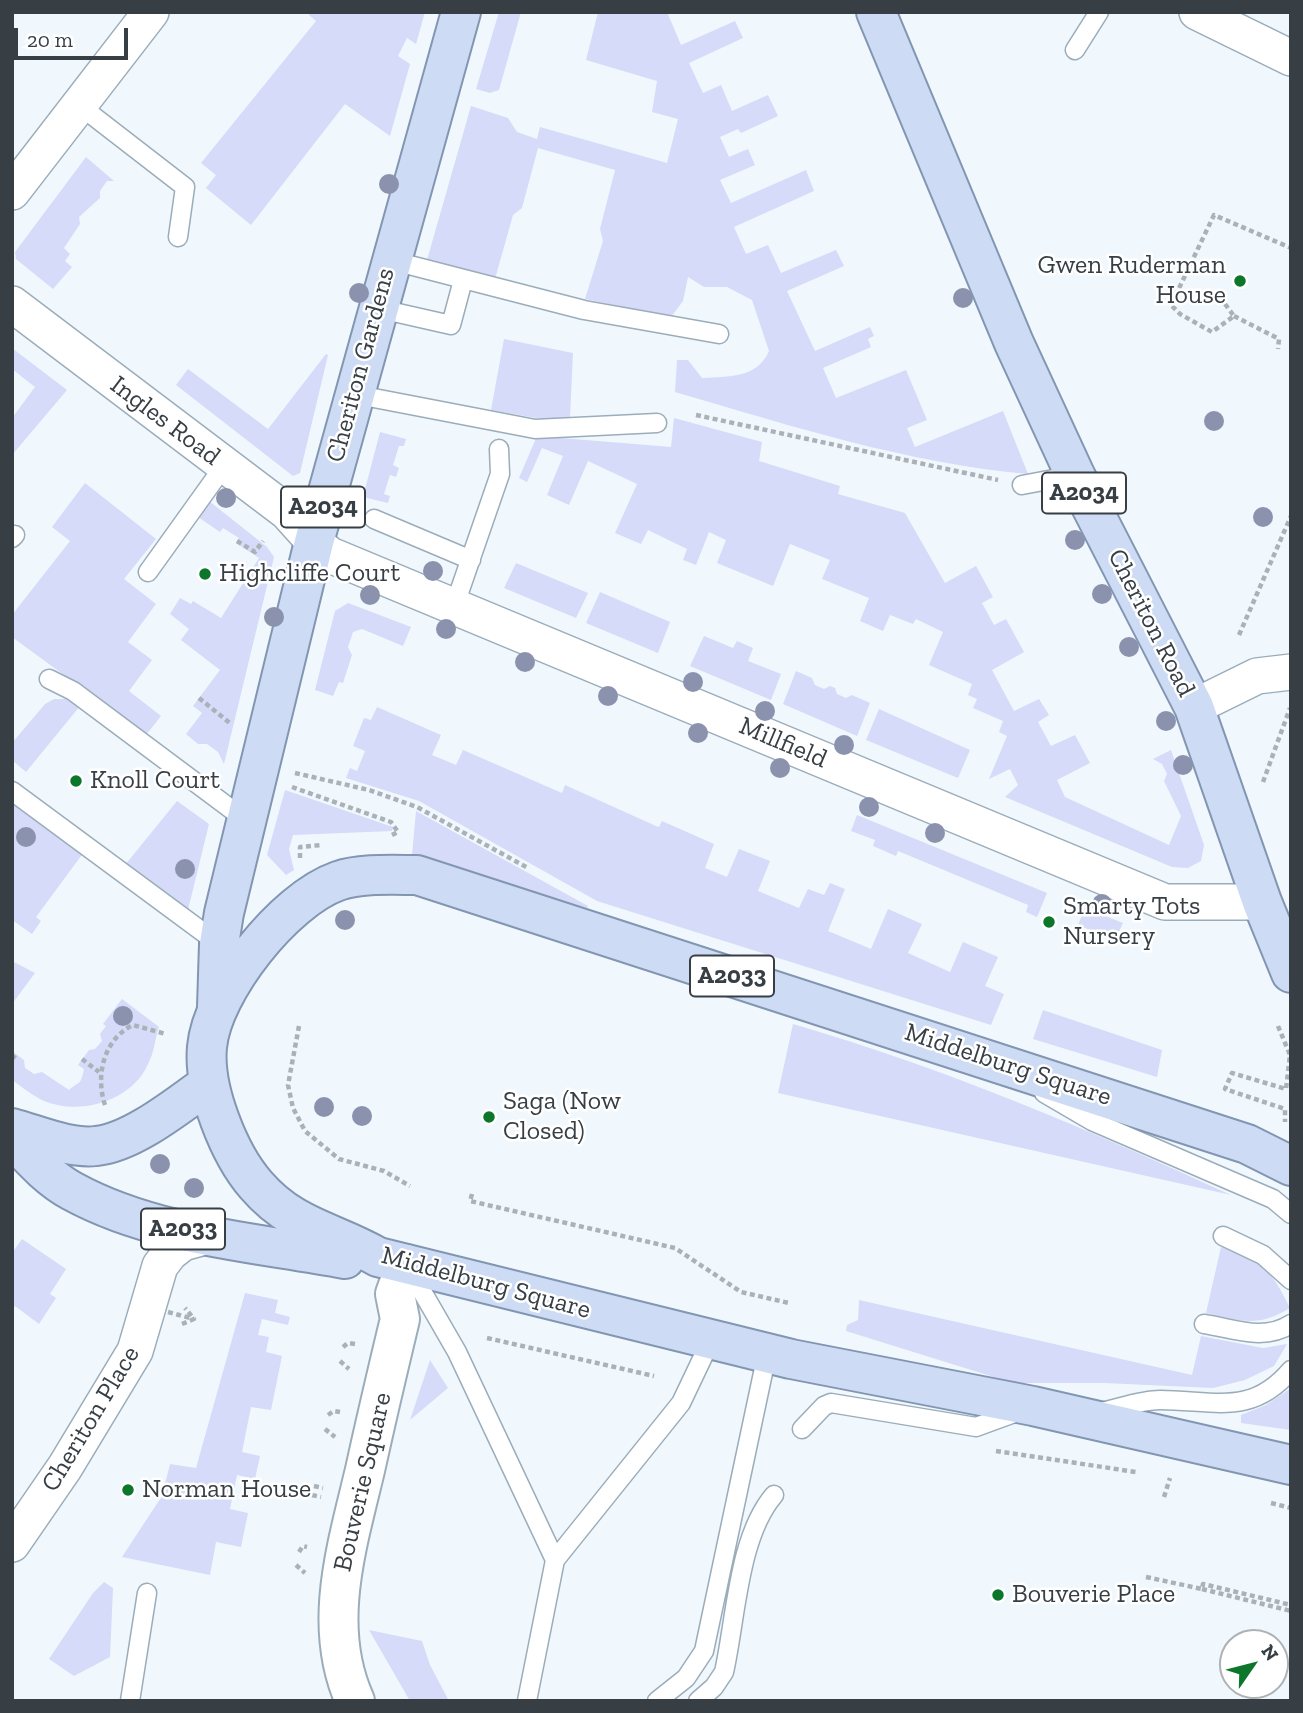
<!DOCTYPE html>
<style>
body{margin:0}
#map{position:relative;width:1303px;height:1713px;overflow:hidden;background:#f0f8fe;font-family:"Zilla Slab",serif}
canvas{display:block}
.frame{position:absolute;inset:0;border:14px solid #373e44;pointer-events:none}
.north{position:absolute;left:1219px;top:1629px;width:70px;height:70px;box-sizing:border-box;background:#fff;border:2px solid #afb2b4;border-radius:50%;rotate:55deg;font-size:19px;font-weight:700;line-height:28px;text-align:center;color:#373e44}
.north::after{content:'';display:block;margin:auto;width:24px;height:32px;background:#0c772b;clip-path:polygon(50% 0,100% 100%,50% 72%,0 100%)}
.scale{position:absolute;left:14px;top:28px;width:114px;height:32px;box-sizing:border-box;border:4px solid #373e44;border-top:0;padding-left:9px;font-size:21px;line-height:24px;white-space:nowrap;color:#373e44;-webkit-text-stroke:5px #fff;paint-order:stroke}
</style>
<div id="map">
<canvas width="1303" height="1713"></canvas>
<div class="frame"></div>
<div class="north">N</div>
<div class="scale">20 m</div>
</div>
<script>
const c = document.querySelector('canvas').getContext('2d');
c.lineJoin = 'round';
function fillPath(path, color) {
  c.fillStyle = color;
  c.fill(path, 'evenodd');
}
function strokePath(path, color, width, dash) {
  c.strokeStyle = color;
  c.lineWidth = width;
  c.lineCap = dash ? 'butt' : 'round';
  c.setLineDash(dash || []);
  c.stroke(path);
}
function write(font, color, halo, rows, align = 'center') {
  c.font = font + ' "Zilla Slab",serif';
  c.lineWidth = 5;
  c.setLineDash([]);
  c.textBaseline = 'middle';
  c.strokeStyle = halo;
  c.fillStyle = color;
  for (const [text, x, y, turn = 0] of rows) {
    c.save();
    c.translate(x, y);
    c.rotate((+turn || 0) * Math.PI / 180);
    c.textAlign = isNaN(turn) ? turn : align;
    if (halo) c.strokeText(text, 0, 0);
    c.fillText(text, 0, 0);
    c.restore();
  }
}
fillPath(new Path2D(`
 M311,12H425L416,44L407,38L398,56L410,64L390,136L345,104L251,225L206,188L216,175L201,163L316,21L309,15Z
 M499,12H521L499,90L490,93L476,89Z
 M598,12H667L681,45L735,21L743,38L689,63L703,93L721,85L732,111L768,95L778,116L741,133L738,129L720,137L729,157L748,149L755,165L720,180L731,203L806,170L814,191L734,227L746,254L768,245L781,273L836,250L844,266L787,291L815,351L870,327L874,336L868,339L871,347L823,368L836,398L906,370L927,420L907,428L915,447L1003,411L1028,474C910,464 788,425 675,392L677,360H688L702,378C728,376 757,379 769,351L752,300L727,287H704L688,277L683,301L671,317L585,299L603,241L600,229L615,170L538,148L522,208L513,215L495,279L427,260L471,106L508,118L517,132L537,139L540,127L667,163L678,119L652,112L657,81L586,60Z
 M86,157L114,181H107L100,191V198L79,217L80,224L64,248L70,254L65,261L72,267L53,289L16,259L15,252Z
 M504,339L573,353L570,418L553,421L491,410Z
 M12,348L67,390L12,455V418L35,387L12,369Z
 M326,354L328,355L300,473L293,476L176,385L188,369L268,429Z
 M674,418L762,442L759,461L840,486L838,494L905,513L945,583L976,566L993,597L982,603L994,625L1006,619L1024,652L992,670L1014,711L1039,699L1049,715L1038,722L1051,746L1075,735L1090,763L1057,780L1065,797L1169,845L1181,816L1164,781L1167,774L1162,764L1153,759L1171,750L1204,845L1201,861L1188,868L1172,867L1005,797L1018,785L1010,769L989,779L1007,736L999,732L1003,721L973,708L977,699L968,695L972,684L929,665L943,632L916,619L913,624L890,615L883,631L860,621L869,598L822,579L830,560L790,544L773,586L717,563L726,540L709,532L696,565L683,560L687,549L648,530L641,544L615,533L637,484L588,461L569,505L547,495L563,456L542,448L527,482L519,478L537,436L671,447Z
 M380,432L406,439L404,446H399L393,465L399,468L396,477L390,475L384,494L390,496L388,503L363,497Z
 M85,483L156,539L124,579L156,604L128,642L152,660L129,691L161,716L146,735L12,637V615L70,541L52,527Z
 M209,501L267,547L274,557L224,764L218,752L207,744H198L186,734L202,713L193,706L220,670L181,640L189,629L170,614L180,598L191,604L193,601L221,618L259,558L236,543L239,538L223,528L220,532L198,517Z
 M516,563L588,593L576,618L504,588Z
 M600,592L670,622L658,653L586,623Z
 M348,603L411,627L403,646L362,629L353,632L348,647L352,655L343,683L339,682L333,696L315,690L335,611Z
 M704,636L733,648L737,641L753,648L748,661L781,674L771,700L690,666Z
 M796,671L812,678L815,685L824,689L830,686L835,688L837,694L846,698L852,695L870,703L857,736L783,704Z
 M54,699H65L80,706L26,772L12,760V743L45,704Z
 M377,707L441,735L432,755L456,765L463,750L562,793L565,785L656,826L659,827L662,821L714,844L705,868L727,877L739,849L770,861L758,891L799,908L808,889L824,895L830,883L845,889L828,931L871,949L888,909L922,924L908,953L950,972L963,942L998,957L985,986L1004,994L991,1025L597,901L419,801L346,778L350,768L357,771L365,751L353,746L364,718L371,720Z
 M879,709L970,750L958,778L866,740Z
 M285,790L393,827L392,831L293,835L289,849L294,870L286,875L267,855Z
 M177,801L209,824L188,910L125,865Z
 M12,803L84,852L36,917L41,921L32,934L12,920Z
 M416,811L588,906L587,908L412,855Z
 M857,815L1047,893L1037,917L1026,912L1028,905L898,851L896,856L873,846L875,840L851,831Z
 M1085,908L1123,923L1115,940L1078,925Z
 M12,961L35,973L12,1004Z
 M122,999L159,1027C155,1039 154,1053 148,1064C132,1101 80,1116 44,1101C33,1096 22,1087 12,1080V1051L24,1060L25,1068L34,1074L42,1072L69,1090C80,1080 80,1087 84,1069L78,1065L89,1050L95,1049L102,1041L100,1034L106,1026L103,1024Z
 M1043,1010L1162,1050L1157,1077L1033,1039Z
 M793,1024C944,1068 1088,1129 1231,1195L778,1093Z
 M22,1239L66,1269L50,1294L56,1298L39,1324L15,1306L12,1309V1253Z
 M1221,1247C1262,1261 1271,1269 1290,1308C1258,1328 1240,1321 1206,1313Z
 M245,1293L278,1300L275,1313L290,1317L288,1325L262,1319L258,1335L269,1337L266,1352L282,1356L271,1410L251,1407L242,1452L260,1456L255,1479L237,1475L230,1509L248,1513L241,1547L216,1542L210,1575L122,1557L162,1496L170,1464L196,1468Z
 M859,1300L1192,1375L1201,1336L1263,1348L1287,1344L1274,1366L1245,1380L1213,1388L1104,1383H1013L846,1331L847,1325L858,1320Z
 M430,1360L448,1388L410,1420Z
 M1291,1388V1430L1241,1423V1415L1266,1405Z
 M104,1582L113,1588L110,1657L74,1676L49,1659L93,1593Z
 M369,1630L422,1641L430,1665L449,1701H410Z`), '#d5dbf8');
const service = new Path2D(`
 M1075,50L1099,12
 M79,105L185,187L178,237
 M390,260L584,310L719,334
 M376,308L451,325L463,280
 M353,394L535,429L657,423
 M1022,485L1075,475
 M374,519L471,560
 M12,538L15,535
 M148,572L224,466
 M454,607L500,474L499,449
 M49,679L73,691L247,821
 M12,791L219,944
 M1044,1093L1092,1121L1273,1199L1291,1214
 M1223,1236L1263,1255L1291,1280
 M408,1267L457,1352L555,1560L527,1701
 M1204,1324C1233,1328 1263,1342 1291,1324
 M1101,1412C1120,1408 1141,1400 1160,1400C1214,1400 1251,1417 1291,1370
 M802,1429L824,1406L831,1403L976,1427L1020,1411
 M555,1560L681,1403L711,1340
 M130,1701L147,1593
 M657,1701L686,1678L704,1651L767,1354
 M698,1701L714,1687L724,1672C736,1619 738,1537 774,1495`);
const minor = new Path2D(`
 M1197,12L1291,58
 M12,192L151,12
 M12,304L287,512L314,542L330,555L1165,902H1262
 M1194,707L1257,676L1291,672
 M12,1544L65,1467L135,1351L160,1266L170,1253L183,1243L212,1235`);
const tertiary = new Path2D(`
 M355,1701C321,1626 347,1546 365,1470C376,1420 388,1369 400,1319L395,1294L406,1264`);
const primary = new Path2D(`
 M876,12L1014,343L1075,475L1194,707L1262,902L1291,973
 M217,1007L219,944L224,913L314,542L461,12
 M12,1128C38,1135 69,1149 96,1146C132,1143 180,1104 208,1084
 M12,1138C30,1157 48,1178 72,1191C154,1236 254,1242 345,1259
 M1291,1166L1247,1144L417,875C393,875 361,873 338,881C284,900 212,991 207,1047C203,1089 229,1154 256,1185C293,1228 333,1231 378,1257L791,1359L1033,1406L1291,1465`);
strokePath(service, '#9badba', 21);
strokePath(minor, '#9badba', 38);
strokePath(tertiary, '#9badba', 42);
strokePath(primary, '#8296b2', 42);
strokePath(new Path2D(`
 M1225,304L1234,316L1212,332L1180,314L1171,305L1214,215L1291,248
 M1234,316L1279,339L1278,349
 M696,415L998,480
 M237,541L255,552L263,541
 M1239,635L1291,516
 M199,698L231,724
 M295,773L369,790L417,807L528,868
 M1263,782L1290,708
 M292,787L391,822L398,832L392,835
 M300,858V847L321,845
 M299,1026L288,1085L293,1108L305,1131L339,1159L384,1171L410,1186
 M1278,1026L1290,1055L1286,1089L1232,1073L1225,1089L1285,1109V1122
 M12,1059L16,1054
 M82,1059L99,1072
 M105,1105C95,1075 104,1039 133,1025L166,1034
 M472,1194L470,1201L675,1248L741,1292L789,1303
 M182,1324L194,1319L185,1308
 M487,1338L654,1376
 M343,1347L348,1343L355,1344
 M340,1361L349,1369
 M328,1415L334,1411L340,1412
 M325,1429L335,1437
 M996,1451L1136,1472
 M314,1486L323,1488
 M312,1495L321,1497
 M1164,1497L1170,1478
 M1271,1503L1291,1508
 M299,1552L303,1546L307,1547
 M296,1565L305,1573
 M1146,1577L1202,1589L1203,1584L1291,1605
 M1202,1589L1291,1611`), '#aab2b8', 4.5, [5, 3.5]);
strokePath(service, '#fff', 18);
strokePath(minor, '#fff', 35);
strokePath(tertiary, '#fff', 38);
strokePath(primary, '#cddcf4', 38);
strokePath(new Path2D(`
 M168,1312L194,1319`), '#aab2b8', 4.5, [5, 3.5]);
c.fillStyle = '#8b92ae';
for (const [x, y] of [
 [389,184],
 [359,293],
 [963,298],
 [1214,421],
 [226,498],
 [1263,517],
 [1075,540],
 [433,571],
 [1102,594],
 [370,595],
 [274,617],
 [446,629],
 [1129,647],
 [525,662],
 [693,682],
 [608,696],
 [765,711],
 [1166,721],
 [698,733],
 [844,745],
 [1183,765],
 [780,768],
 [869,807],
 [935,833],
 [26,837],
 [185,869],
 [1102,904],
 [345,920],
 [123,1016],
 [324,1107],
 [362,1116],
 [160,1164],
 [194,1188]
]) {
  c.beginPath();
  c.arc(x, y, 10, 0, 2 * Math.PI);
  c.fill();
}
for (const [x, y, r, color] of [
 [1240,281,7,"#0c772b"],
 [205,574,7,"#0c772b"],
 [76,781,7,"#0c772b"],
 [1049,922,7,"#0c772b"],
 [489,1117,7,"#0c772b"],
 [128,1490,7,"#0c772b"],
 [998,1595,7,"#0c772b"]
]) {
  const dot = new Path2D();
  dot.arc(x, y, r, 0, 2 * Math.PI);
  c.fillStyle = color;
  c.fill(dot);
  strokePath(dot, '#fff', 2.5);
}
for (const [x, y, w] of [
 [1084,493,84],
 [323,507,84],
 [732,976,84],
 [183,1229,84]
]) {
  const box = new Path2D();
  box.roundRect(x - w / 2, y - 20.5, w, 41, 5);
  c.fillStyle = '#fff';
  c.fill(box);
  strokePath(box, '#373e44', 2);
}
write('bold 24px', '#373e44', null, [
 ["A2034",1084,493],
 ["A2034",323,507],
 ["A2033",732,976],
 ["A2033",183,1229]
]);
write('26px', '#373e44', '#fff', [
 ["Gwen Ruderman",1226,266,"right"],
 ["House",1226,296,"right"],
 ["Highcliffe Court",219,574],
 ["Knoll Court",90,781],
 ["Smarty Tots",1063,907],
 ["Nursery",1063,937],
 ["Saga (Now",503,1102],
 ["Closed)",503,1132],
 ["Norman House",142,1490],
 ["Bouverie Place",1012,1595]
], 'left');
write('26px', '#373e44', '#fff', [
 ["Cheriton Gardens",361,365,-75],
 ["Ingles Road",165,421,37],
 ["Cheriton Road",1151,623,63],
 ["Millfield",783,743,23],
 ["Middelburg Square",1008,1065,18],
 ["Middelburg Square",486,1283,15],
 ["Cheriton Place",91,1419,-59],
 ["Bouverie Square",363,1482,-77]
]);
</script>
